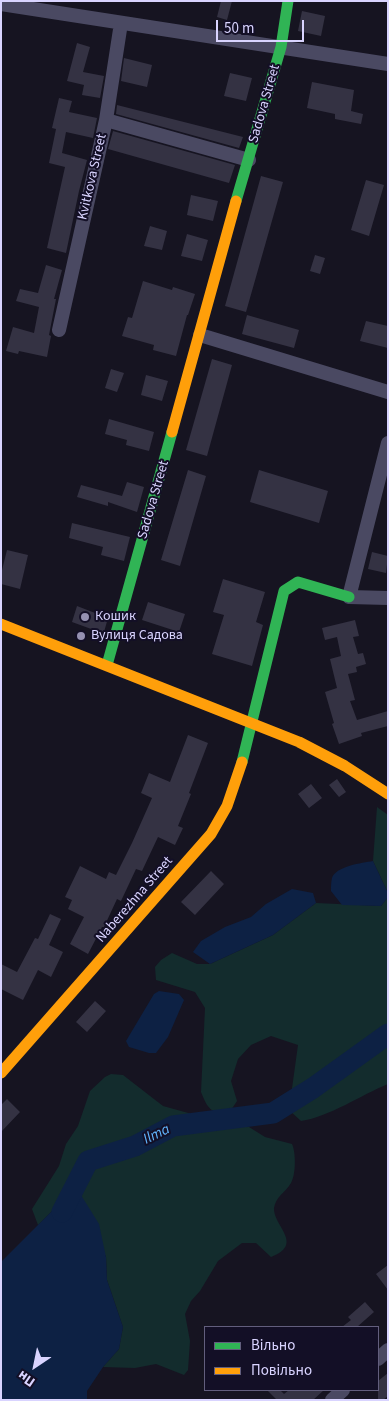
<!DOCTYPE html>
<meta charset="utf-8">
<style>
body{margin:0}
#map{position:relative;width:389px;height:1401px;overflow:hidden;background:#161421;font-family:"Source Sans 3",sans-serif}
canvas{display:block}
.frame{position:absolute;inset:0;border:2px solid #d9d4ff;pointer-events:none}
.legend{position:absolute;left:204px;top:1326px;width:175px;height:65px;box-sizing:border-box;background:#130f26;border:1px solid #625e7d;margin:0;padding:6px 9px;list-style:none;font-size:15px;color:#d9d4ff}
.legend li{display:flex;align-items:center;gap:10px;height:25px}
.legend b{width:25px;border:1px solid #625e7d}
.north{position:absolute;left:10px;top:1341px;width:50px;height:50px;-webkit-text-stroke:4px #130f26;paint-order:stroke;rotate:214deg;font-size:14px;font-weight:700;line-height:20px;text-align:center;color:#d9d4ff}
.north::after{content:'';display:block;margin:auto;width:18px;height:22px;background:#d9d4ff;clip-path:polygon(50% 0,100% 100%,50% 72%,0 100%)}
.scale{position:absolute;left:216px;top:20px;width:88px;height:22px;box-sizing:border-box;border:2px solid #d9d4ff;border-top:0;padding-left:6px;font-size:15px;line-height:18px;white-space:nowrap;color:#d9d4ff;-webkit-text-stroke:4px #130f26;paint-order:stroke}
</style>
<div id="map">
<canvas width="389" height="1401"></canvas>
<div class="frame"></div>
<ul class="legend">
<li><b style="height:6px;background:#30b455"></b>Вільно</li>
<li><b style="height:6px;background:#ff9f0a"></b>Повільно</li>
</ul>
<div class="north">Пн</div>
<div class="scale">50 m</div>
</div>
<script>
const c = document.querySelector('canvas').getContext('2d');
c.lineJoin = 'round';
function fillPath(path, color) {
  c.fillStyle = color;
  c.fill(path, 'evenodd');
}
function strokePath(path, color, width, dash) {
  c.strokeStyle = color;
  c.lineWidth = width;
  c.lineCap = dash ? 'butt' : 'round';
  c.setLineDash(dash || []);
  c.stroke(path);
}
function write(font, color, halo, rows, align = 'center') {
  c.font = font + ' "Source Sans 3",sans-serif';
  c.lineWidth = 4;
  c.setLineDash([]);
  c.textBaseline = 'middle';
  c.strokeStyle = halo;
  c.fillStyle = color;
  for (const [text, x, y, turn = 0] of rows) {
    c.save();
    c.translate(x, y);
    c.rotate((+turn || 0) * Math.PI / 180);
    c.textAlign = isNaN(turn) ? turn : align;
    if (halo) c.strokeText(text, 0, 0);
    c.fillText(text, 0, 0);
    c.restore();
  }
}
fillPath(new Path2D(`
 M377,807L388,815V893L373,861Z
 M388,897V1084C361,1095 329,1117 301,1121L289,1110L298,1045L271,1036L251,1045L238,1059L231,1081L237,1101L229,1113C210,1113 208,1109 201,1092L205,1008L195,992L156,980L155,967L161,960L172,953L197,964H210L273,935L316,903L381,906Z
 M111,1074L123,1075L163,1106L235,1126L249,1127L265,1137L292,1144C296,1152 296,1175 291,1183C285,1193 276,1196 274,1208C273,1226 305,1244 271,1257L256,1243H242L218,1261L200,1291L191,1301L185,1314L190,1341L188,1370L184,1375L156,1364L135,1368L103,1367L119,1349L123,1327L107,1280L106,1257L76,1187L38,1225L32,1209L59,1166L66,1144L78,1126L90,1091L105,1077Z`), '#132c2d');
fillPath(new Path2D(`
 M373,861L388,893V897L381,906L342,905L331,891C331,887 331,882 332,878C336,866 362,863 373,861Z
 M292,889L313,893L316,903L273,935L210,964L193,952L201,941L225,927L251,917L266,904Z
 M159,991L179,994L184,1000L168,1037L156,1053H149L129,1047L126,1041L154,994Z
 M76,1187L99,1224L106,1257L107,1280L123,1327L119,1349L103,1367L87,1391V1400H1V1262Z`), '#0d2144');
strokePath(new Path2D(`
 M62,1212L88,1161L135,1146L173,1126L273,1113L313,1088L388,1034`), '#0d2144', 21);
fillPath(new Path2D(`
 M221,1H232L227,20L217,17Z
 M302,11L325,16L321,36L298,31Z
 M77,43L90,47L83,72L104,76L100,98L82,95L84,85L67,81Z
 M124,58L152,65L147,87L121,81Z
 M230,73L252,78L246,101L224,96Z
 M312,82L354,90L351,111L363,114L361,124L335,119V114L307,108Z
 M59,98L72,101L69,112L97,118L93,138L66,132L62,153L87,160L79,191L66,253L47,248L65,167L49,163L56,129L52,128Z
 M117,105L243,137L239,148L116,114Z
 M113,131L235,165L229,183L108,149Z
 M261,176L283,182L246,312L225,306Z
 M366,180L384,185L369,236L351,230Z
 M191,195L218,201L213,221L187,215Z
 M150,226L167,231L162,250L144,246Z
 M187,234L208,240L202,261L181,256Z
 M315,255L325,258L320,274L310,271Z
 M46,265L62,270L54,299H56L49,335L51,336L47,357L19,351L18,354L6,351L13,327L34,333L39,307L16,301L20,289L38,293Z
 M143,281L172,290L173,287L195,294L188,315H187L176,356L153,350L154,345L122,336L128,317L132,318Z
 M247,315L299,330L294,348L242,334Z
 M366,321L388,326V348L360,341Z
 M212,359L232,365L207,456L186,450Z
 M111,369L124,373L117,392L105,388Z
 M146,375L168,381L162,401L141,395Z
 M109,419L154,432L149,451L126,445L127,440L105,434Z
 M188,470L206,476L180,566L161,560Z
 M259,470L328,491L319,523L250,502Z
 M127,482L144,487L137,512L108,502V506L77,497L81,485L122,496Z
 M72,523L130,537L124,561L101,555L103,547L69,538Z
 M7,550L28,555L20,589L1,584V574Z
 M372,552L388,556L386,573L368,569Z
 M223,579L265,592L256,622L263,625L252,666L212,654L224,615L213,612Z
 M148,602L185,614L179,632L142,620Z
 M77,606L108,618L102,639L92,635L94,630L72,622Z
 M355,620L359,636L353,637L358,654L363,653L366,664L356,667L357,672L348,674L355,700L350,701L357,720L388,711V726L361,733L362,736L339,744L332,724L334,723L325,692L337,688L330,659L341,656L337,637L325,640L322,628Z
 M188,735L208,743L189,793L191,794L178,826L183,828L175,845L158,837L142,871L136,869L121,901L117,899L104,927H102L88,954L70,944L84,917L68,909L72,900L65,897L80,866L106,879L109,872L116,875L132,843L152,798L141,793L149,773L170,782Z
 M337,779L346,792L339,797L329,785Z
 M311,784L322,798L309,808L298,794Z
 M211,871L224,884L195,915L181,902Z
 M50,914L61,919L49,945L63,952L51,977L38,970L23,1000L1,989V964L17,972L35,938L38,939Z
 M95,1001L106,1011L87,1032L76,1022Z
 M7,1099L20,1112L1,1132V1105Z
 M388,1265V1290L376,1274Z
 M365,1302L374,1312L357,1327H342L351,1320L348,1317Z
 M388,1373V1396L383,1400H378V1381Z
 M267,1390H280L284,1394L289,1390H324L313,1400H277Z`), '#343243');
strokePath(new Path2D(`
 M1,4L388,64
 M106,120L249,160
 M59,330L106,120L121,23
 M200,335L388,392
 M388,443L349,597L388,598
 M378,1359L388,1350
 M332,1400L343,1390`), '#4a4962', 14);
strokePath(new Path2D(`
 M236,201L281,47L288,1
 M107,665L172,432
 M242,762L284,591L298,582L349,597`), '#30b455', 11);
strokePath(new Path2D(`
 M172,432L236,201
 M1,624L299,742L345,766L388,794
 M1,1073L211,834L227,806L242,762`), '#ff9f0a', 11);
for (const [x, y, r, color] of [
 [85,617,5,"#9591b1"],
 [81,636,5,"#9591b1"]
]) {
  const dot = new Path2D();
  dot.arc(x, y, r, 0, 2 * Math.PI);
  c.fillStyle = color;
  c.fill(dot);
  strokePath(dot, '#130f26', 2);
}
write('14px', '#d9d4ff', '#130f26', [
 ["Sadova Street",265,104,-74],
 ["Kvitkova Street",93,177,-77],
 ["Sadova Street",154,500,-74],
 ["Naberezhna Street",135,900,-49]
]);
write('14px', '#d9d4ff', '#130f26', [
 ["Кошик",95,617],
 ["Вулиця Садова",91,636]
], 'left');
write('italic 15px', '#62b6ff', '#130f26', [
 ["Ilma",157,1135,-26]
]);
</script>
